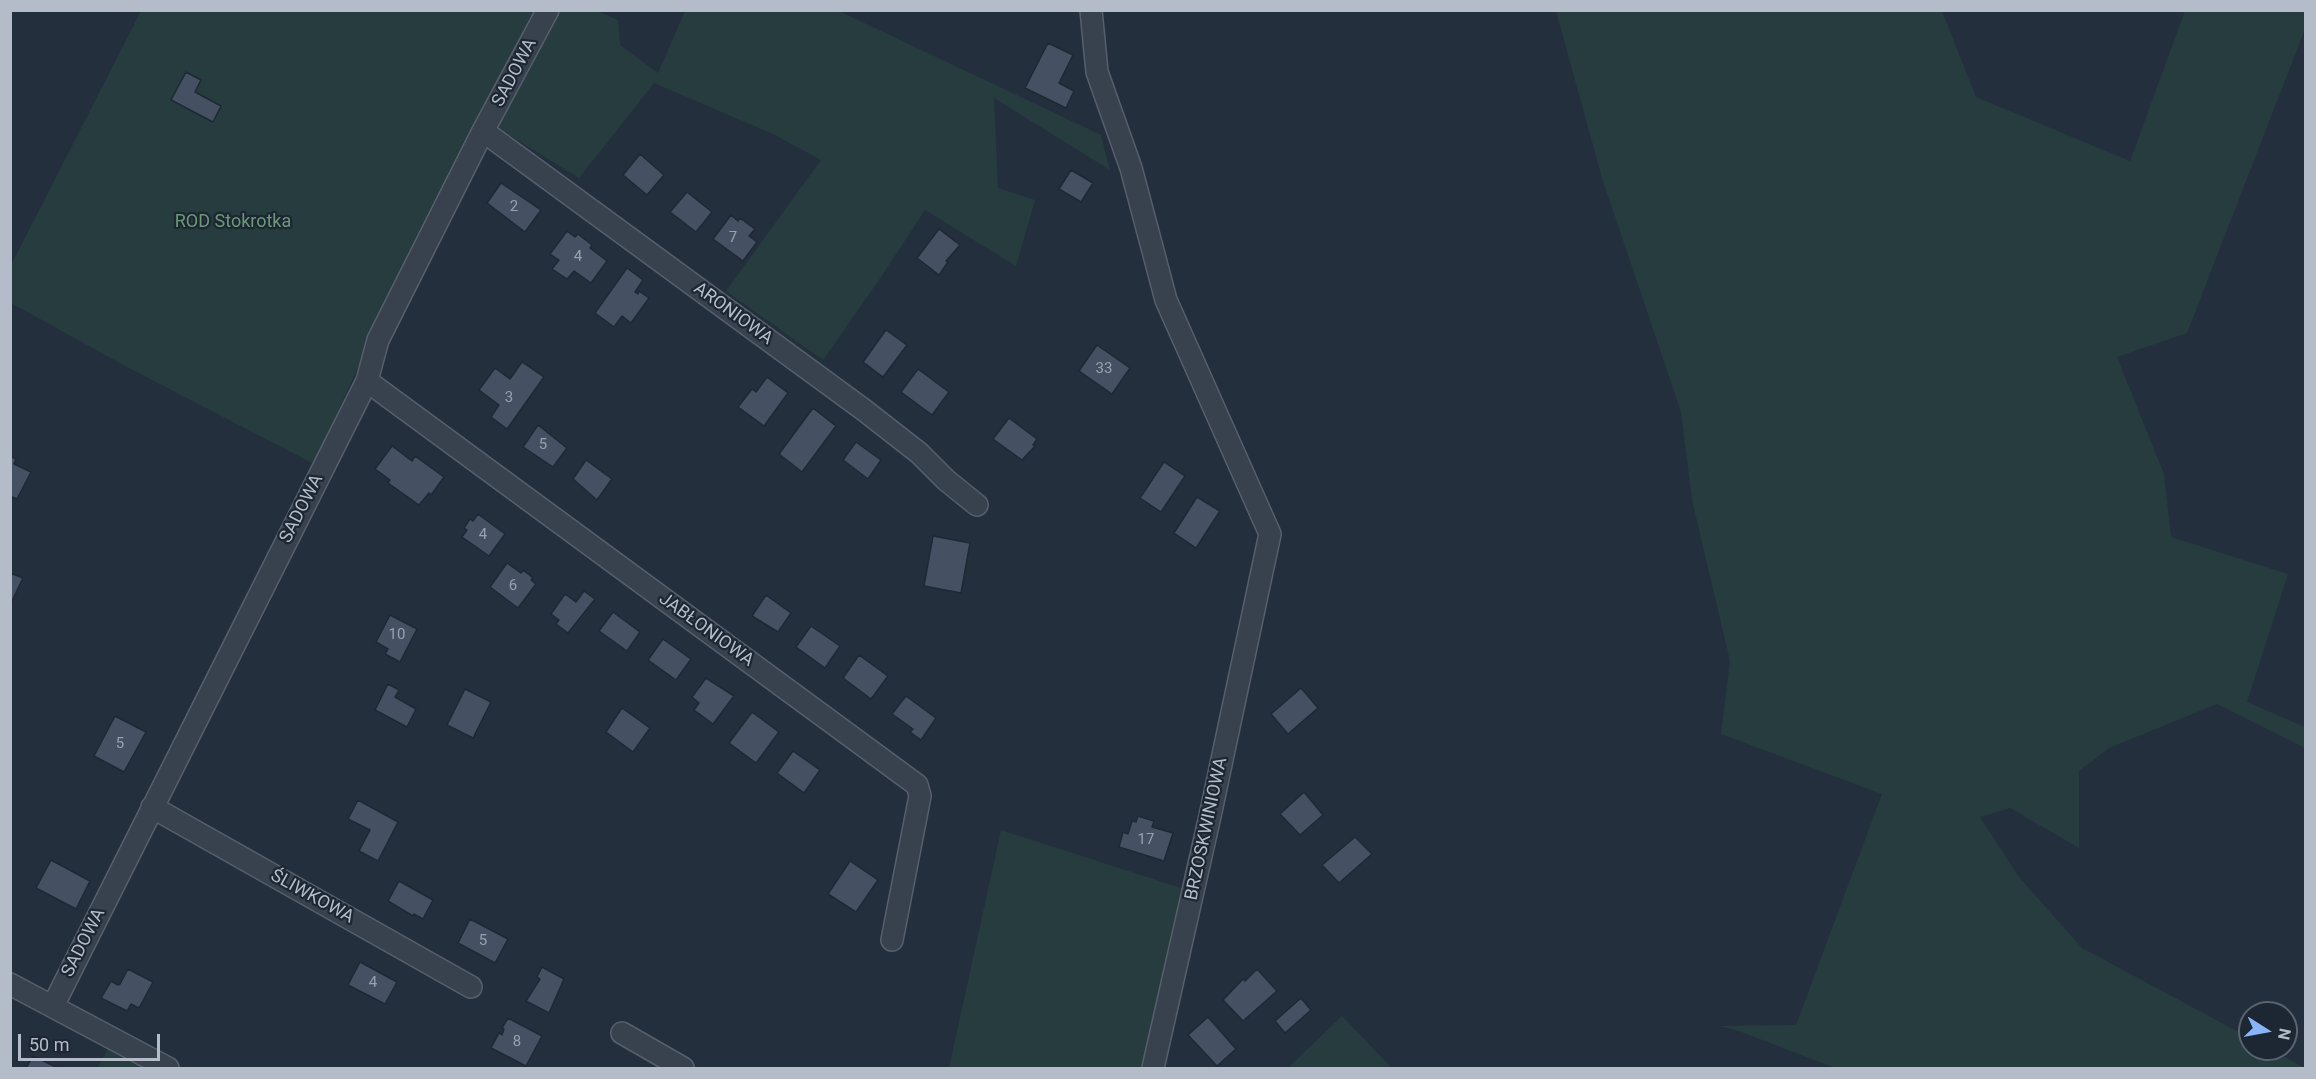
<!DOCTYPE html>
<meta charset="utf-8">
<style>
body{margin:0}
#map{position:relative;width:2316px;height:1079px;overflow:hidden;background:#242f3e;font-family:Roboto,sans-serif}
canvas{display:block}
.frame{position:absolute;inset:0;border:12px solid #b4bcc9;pointer-events:none}
.north{position:absolute;left:2238px;top:1001px;width:60px;height:60px;box-sizing:border-box;background:#1d2633;border:2px solid #59626f;border-radius:50%;rotate:101deg;font-size:16px;font-weight:700;line-height:24px;text-align:center;color:#b4bcc9}
.north::after{content:'';display:block;margin:auto;width:21px;height:27px;background:#8ab4f8;clip-path:polygon(50% 0,100% 100%,50% 72%,0 100%)}
.scale{position:absolute;left:18px;top:1034px;width:142px;height:27px;box-sizing:border-box;border:3px solid #b4bcc9;border-top:0;padding-left:8px;font-size:18px;line-height:21px;white-space:nowrap;color:#b4bcc9;-webkit-text-stroke:4px #1d2633;paint-order:stroke}
</style>
<div id="map">
<canvas width="2316" height="1079"></canvas>
<div class="frame"></div>
<div class="north">N</div>
<div class="scale">50 m</div>
</div>
<script>
const c = document.querySelector('canvas').getContext('2d');
c.lineJoin = 'round';
function fillPath(path, color) {
  c.fillStyle = color;
  c.fill(path, 'evenodd');
}
function strokePath(path, color, width, dash) {
  c.strokeStyle = color;
  c.lineWidth = width;
  c.lineCap = dash ? 'butt' : 'round';
  c.setLineDash(dash || []);
  c.stroke(path);
}
function write(font, color, halo, rows, align = 'center') {
  c.font = font + ' Roboto,sans-serif';
  c.lineWidth = 4.5;
  c.setLineDash([]);
  c.textBaseline = 'middle';
  c.strokeStyle = halo;
  c.fillStyle = color;
  for (const [text, x, y, turn = 0] of rows) {
    c.save();
    c.translate(x, y);
    c.rotate((+turn || 0) * Math.PI / 180);
    c.textAlign = isNaN(turn) ? turn : align;
    if (halo) c.strokeText(text, 0, 0);
    c.fillText(text, 0, 0);
    c.restore();
  }
}
fillPath(new Path2D(`
 M141,11H535L359,365L314,464L127,367L11,303L10,267Z
 M561,11H597L618,20L620,45L658,73L685,11H839L1101,135L1110,170L994,98L998,188L1035,200L1016,266L925,210L879,280L823,360L726,291L821,160L775,135L654,83L579,178L496,127Z
 M1556,11H1942L1976,97L2130,161L2185,11H2305V29L2187,333L2117,357L2164,474L2171,537L2288,574L2247,702L2305,727V748L2217,704L2109,748L2079,771V848L2010,808L1980,817L2019,877L2082,948L2250,1038V1049H2270L2305,1068H1835L1736,1030L1719,1026L1796,1025L1882,794L1721,734L1730,661L1692,500L1681,412L1602,178Z
 M1001,830L1181,888L1142,1068H949Z
 M1342,1016L1392,1068H1288Z
 M108,1048L147,1068H98Z`), '#263c3f');
const building = new Path2D(`
 M1048,43L1073,55L1059,83L1074,91L1066,108L1025,88Z
 M186,72L201,80L195,92L221,106L213,122L171,100Z
 M640,154L664,175L647,195L623,175Z
 M1071,170L1093,183L1081,202L1059,189Z
 M501,183L541,210L525,232L487,203Z
 M687,192L712,212L696,232L670,212Z
 M731,215L738,221L740,218L755,229L749,236L757,242L743,261L713,239Z
 M939,229L960,245L946,261L948,262L939,275L917,258Z
 M567,231L575,237L578,234L592,245L590,248L607,261L591,283L574,271L567,279L552,269L559,260L550,254Z
 M627,268L643,280L635,292L638,294L639,291L649,298L631,323L622,316L614,327L595,313Z
 M886,330L907,345L883,377L863,362Z
 M1097,345L1130,368L1112,394L1079,371Z
 M522,362L544,377L507,429L491,417L499,405L479,390L495,368L510,379Z
 M918,369L949,392L932,415L901,392Z
 M767,377L788,393L764,426L738,407L752,389L756,392Z
 M813,408L836,426L802,472L779,454Z
 M1009,418L1037,439L1033,445L1035,446L1022,460L993,439Z
 M538,425L567,448L553,467L523,447Z
 M856,442L881,460L868,479L843,460Z
 M392,446L412,461L415,456L444,477L431,495L429,493L419,505L388,483L390,480L375,469Z
 M10,456L16,459L14,464L31,472L17,499L10,496Z
 M586,460L612,479L597,500L573,479Z
 M1164,462L1185,476L1161,512L1140,498Z
 M1197,497L1220,511L1196,548L1174,533Z
 M478,514L505,534L489,556L462,537L467,530L464,528L470,519L473,521Z
 M933,536L970,543L961,593L924,586Z
 M507,563L521,573L523,570L533,578L531,580L536,584L518,608L490,587Z
 M10,573L23,578L10,605Z
 M584,591L595,599L568,633L556,624L559,620L551,614L565,594L576,602Z
 M766,595L791,613L778,632L752,616Z
 M613,612L640,632L627,651L599,631Z
 M390,615L417,629L400,662L385,654L388,649L376,642Z
 M811,626L840,646L825,668L796,647Z
 M663,639L691,659L676,680L648,660Z
 M859,655L888,676L871,699L843,678Z
 M706,678L734,696L713,724L694,710L699,703L692,697Z
 M388,684L399,690L395,697L416,709L407,727L375,710Z
 M1301,688L1318,708L1288,734L1271,714Z
 M465,689L491,702L473,738L447,725Z
 M906,696L936,718L921,740L910,732L913,729L892,714Z
 M622,708L650,728L633,752L606,732Z
 M752,712L779,732L756,763L729,743Z
 M115,716L146,732L124,772L94,756Z
 M793,751L820,770L804,793L777,773Z
 M1304,792L1323,815L1300,835L1280,814Z
 M358,800L398,822L378,861L359,851L370,830L348,819Z
 M1138,816L1154,821L1152,827L1173,833L1164,861L1119,847L1123,832L1128,834L1132,821L1136,822Z
 M1355,837L1372,854L1339,883L1322,865Z
 M51,860L90,881L76,909L36,888Z
 M850,861L878,880L856,912L828,894Z
 M399,881L433,900L423,919L414,914L413,916L388,901Z
 M470,919L508,939L495,963L458,943Z
 M360,962L397,982L385,1004L348,985Z
 M542,967L564,979L549,1013L526,1001L540,979L537,977Z
 M128,969L153,982L139,1008L131,1004L127,1011L101,998L111,981L118,985L120,984Z
 M1257,969L1277,991L1243,1021L1223,1000L1243,979L1245,981Z
 M1301,998L1311,1010L1285,1033L1275,1021Z
 M1208,1017L1236,1049L1217,1066L1188,1035Z
 M508,1018L542,1036L526,1066L491,1048L499,1033L502,1035L504,1029L502,1028Z
 M33,1056L58,1068H26Z`);
fillPath(building, '#455162');
strokePath(building, '#1f2835', 1.5);
const street = new Path2D(`
 M1091,10L1097,72L1131,168L1166,300L1270,534L1210,816L1153,1068
 M483,131L864,410L919,453L946,480L977,505
 M367,381L917,785L920,796L892,940
 M152,807L471,987
 M10,984L168,1068
 M53,1006L367,381L378,340L483,131L548,10
 M622,1033L683,1068`);
strokePath(street, '#565f6c', 24);
strokePath(street, '#38414e', 21);
write('15px', '#98a1af', null, [
 ["2",514,207],
 ["7",733,238],
 ["4",578,257],
 ["33",1104,369],
 ["3",509,398],
 ["5",543,445],
 ["4",483,535],
 ["6",513,586],
 ["10",397,635],
 ["5",120,744],
 ["17",1146,840],
 ["5",483,941],
 ["4",373,983],
 ["8",517,1042]
]);
write('18px', '#b4bcc9', '#1d2633', [
 ["SADOWA",515,73,-62],
 ["ARONIOWA",733,314,36],
 ["SADOWA",302,509,-63],
 ["JABŁONIOWA",706,630,36],
 ["BRZOSKWINIOWA",1207,829,-78],
 ["ŚLIWKOWA",312,897,29],
 ["SADOWA",84,943,-63]
]);
write('18px', '#6b9a76', '#1d2633', [
 ["ROD Stokrotka",233,222]
]);
</script>
